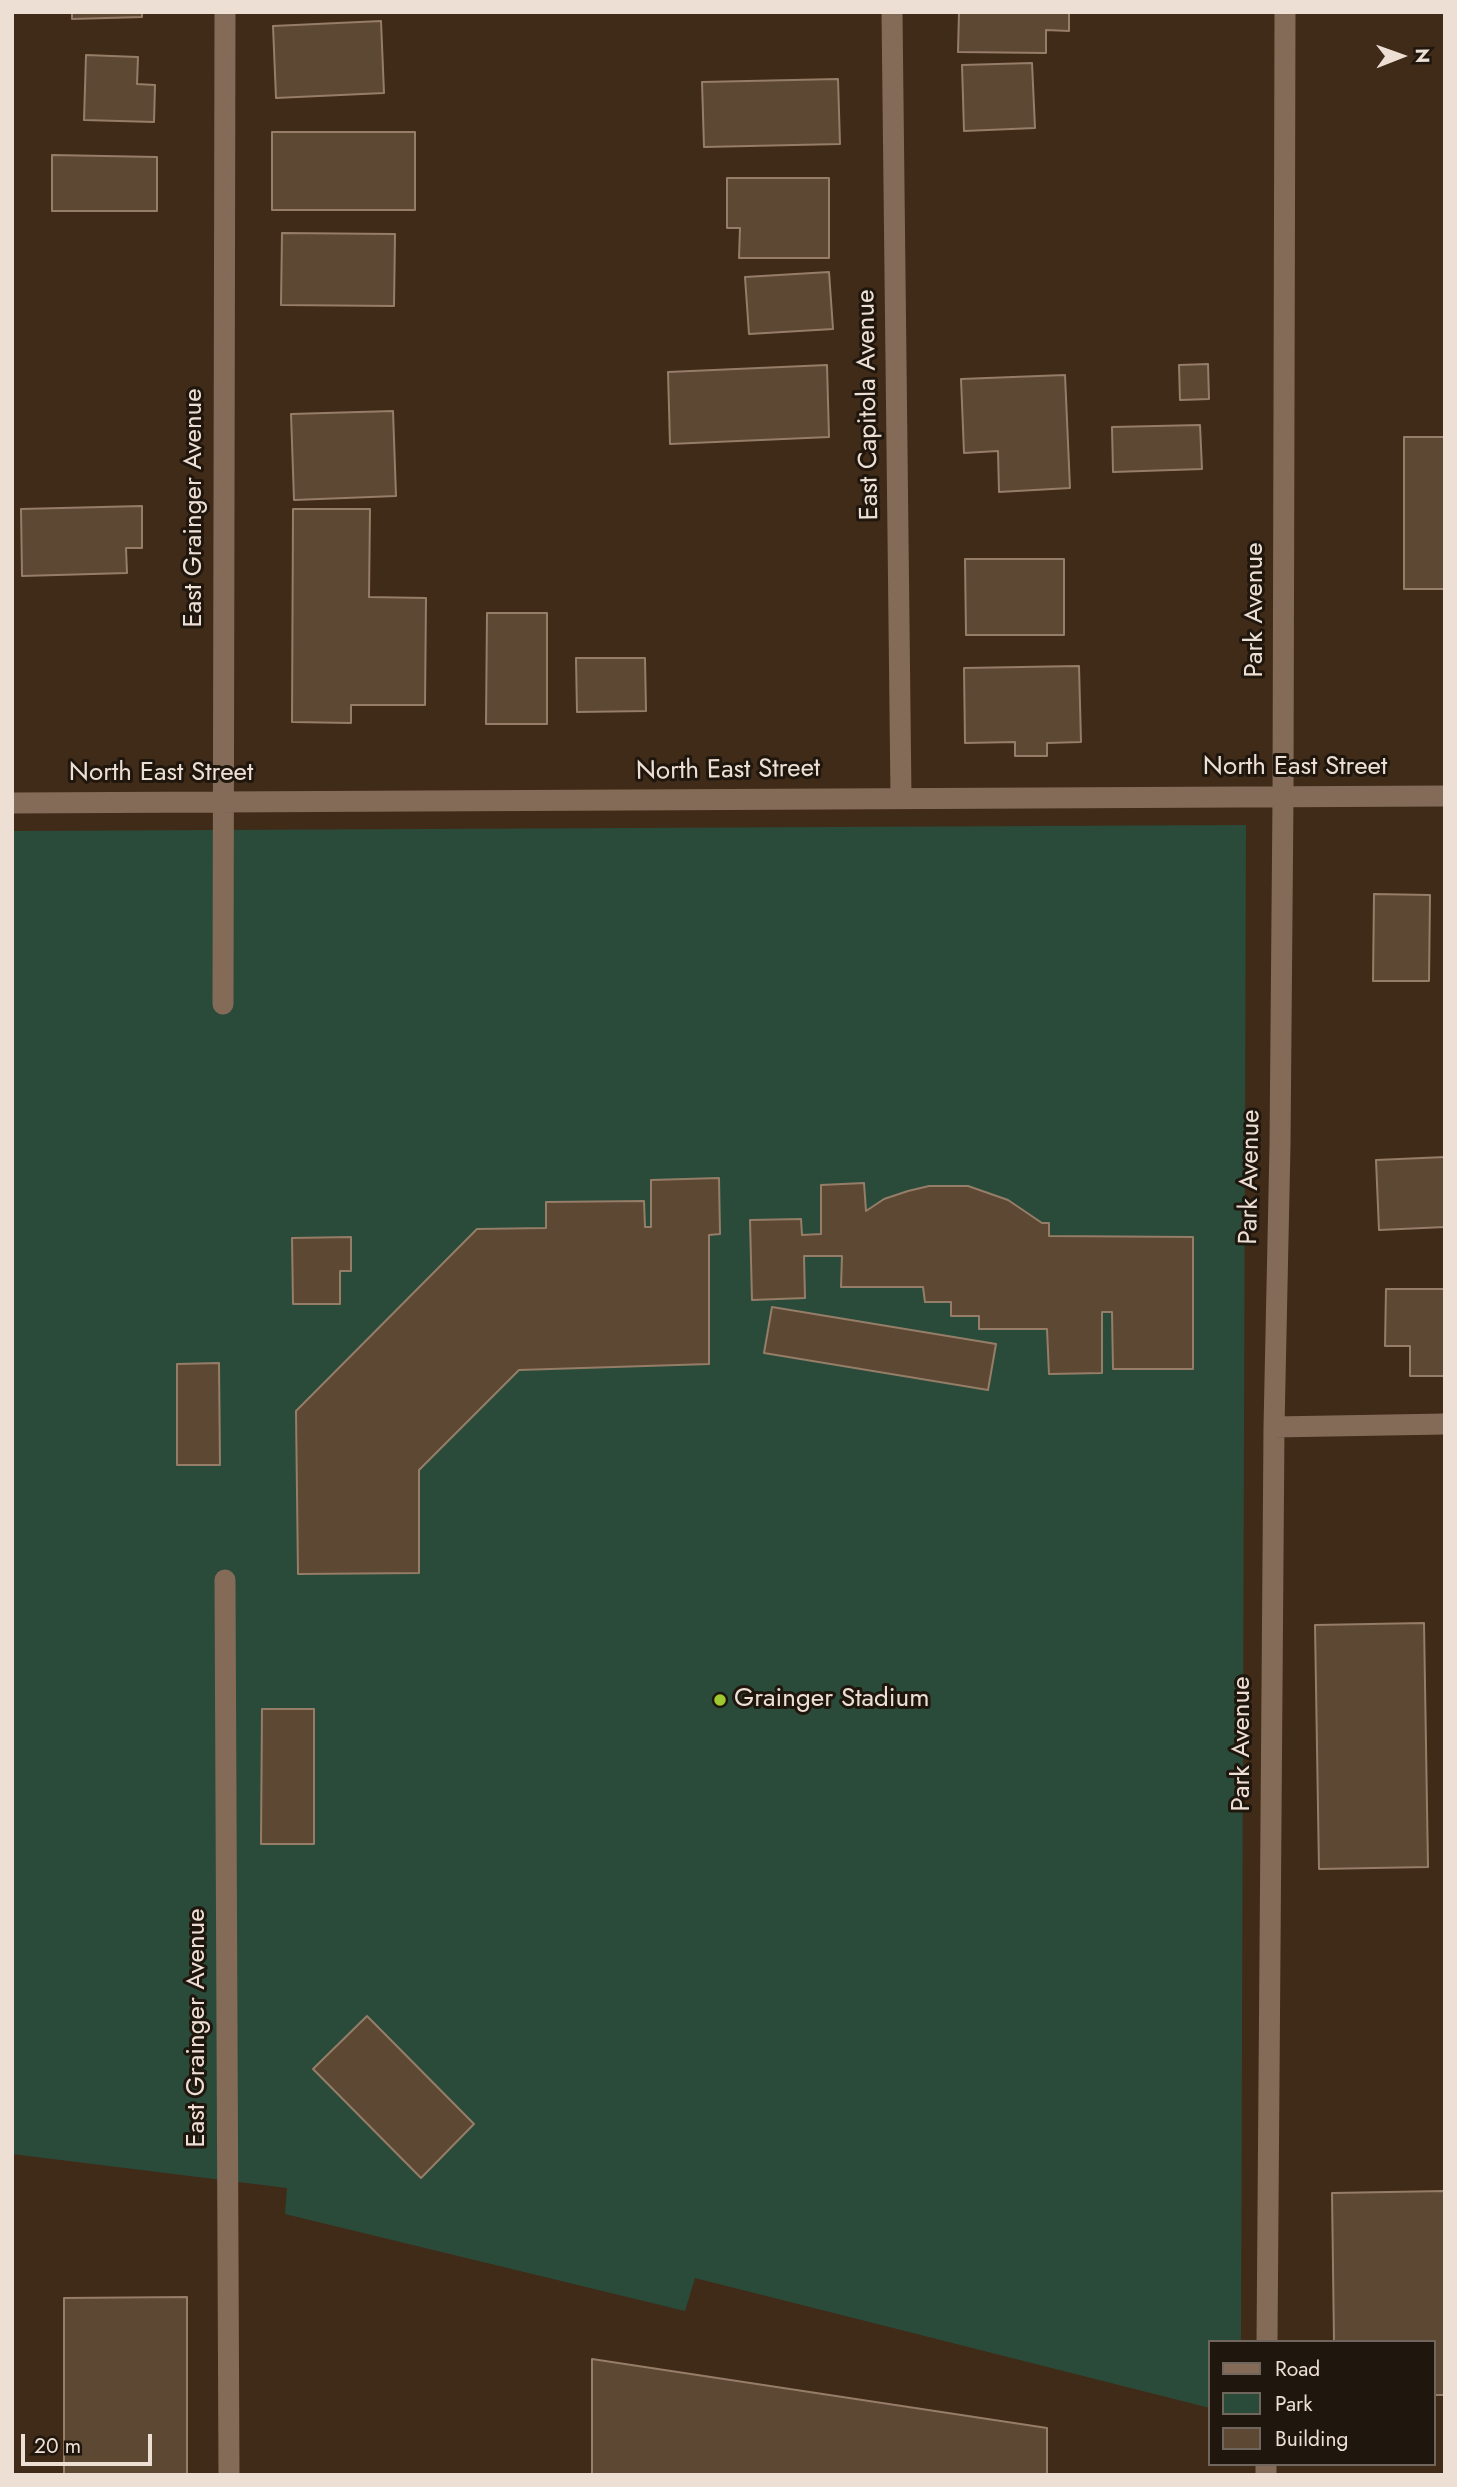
<!DOCTYPE html>
<style>
body{margin:0}
#map{position:relative;width:1457px;height:2487px;overflow:hidden;background:#402b18;font-family:Jost,sans-serif}
canvas{display:block}
.frame{position:absolute;inset:0;border:14px solid #eddfd4;pointer-events:none}
.legend{position:absolute;left:1208px;top:2340px;width:228px;height:126px;box-sizing:border-box;background:#1f160e;border:2px solid #71665d;margin:0;padding:9px 12px;list-style:none;font-size:21px;color:#eddfd4}
.legend li{display:flex;align-items:center;gap:14px;height:35px}
.legend b{width:35px;border:2px solid #71665d}
.north{position:absolute;left:1366px;top:21px;width:70px;height:70px;-webkit-text-stroke:5px #1f160e;paint-order:stroke;rotate:89deg;font-size:19px;font-weight:700;line-height:28px;text-align:center;color:#eddfd4}
.north::after{content:'';display:block;margin:auto;width:24px;height:32px;background:#eddfd4;clip-path:polygon(50% 0,100% 100%,50% 72%,0 100%)}
.scale{position:absolute;left:21px;top:2434px;width:131px;height:32px;box-sizing:border-box;border:4px solid #eddfd4;border-top:0;padding-left:9px;font-size:21px;line-height:24px;white-space:nowrap;color:#eddfd4;-webkit-text-stroke:5px #1f160e;paint-order:stroke}
</style>
<div id="map">
<canvas width="1457" height="2487"></canvas>
<div class="frame"></div>
<ul class="legend">
<li><b style="height:9px;background:#836b57"></b>Road</li>
<li><b style="height:19px;background:#2a4b3a"></b>Park</li>
<li><b style="height:19px;background:#5d4834"></b>Building</li>
</ul>
<div class="north">N</div>
<div class="scale">20 m</div>
</div>
<script>
const c = document.querySelector('canvas').getContext('2d');
c.lineJoin = 'round';
function fillPath(path, color) {
  c.fillStyle = color;
  c.fill(path, 'evenodd');
}
function strokePath(path, color, width, dash) {
  c.strokeStyle = color;
  c.lineWidth = width;
  c.lineCap = dash ? 'butt' : 'round';
  c.setLineDash(dash || []);
  c.stroke(path);
}
function write(font, color, halo, rows, align = 'center') {
  c.font = font + ' Jost,sans-serif';
  c.lineWidth = 6;
  c.setLineDash([]);
  c.textBaseline = 'middle';
  c.strokeStyle = halo;
  c.fillStyle = color;
  for (const [text, x, y, turn = 0] of rows) {
    c.save();
    c.translate(x, y);
    c.rotate((+turn || 0) * Math.PI / 180);
    c.textAlign = isNaN(turn) ? turn : align;
    if (halo) c.strokeText(text, 0, 0);
    c.fillText(text, 0, 0);
    c.restore();
  }
}
fillPath(new Path2D(`
 M1246,825L1241,2342H1210V2408L695,2278L685,2311L285,2214L287,2188L12,2154V831Z`), '#2a4b3a');
const building = new Path2D(`
 M72,12H142V17L72,19Z
 M959,12H1069V31L1046,30V53L958,52Z
 M381,21L384,93L276,98L273,26Z
 M86,55L138,57L137,84L155,85L154,122L84,120Z
 M1032,63L1035,128L964,131L962,65Z
 M838,79L840,144L704,147L702,82Z
 M272,132H415V210H272Z
 M52,155L157,157V211H52Z
 M727,178H829V258H739L740,228H727Z
 M282,233L395,234L394,306L281,305Z
 M829,272L833,329L749,334L745,277Z
 M1208,364L1209,399L1180,400L1179,365Z
 M827,365L829,437L670,444L668,372Z
 M1065,375L1070,488L999,492L998,451L964,453L961,379Z
 M393,411L396,496L294,500L291,414Z
 M1200,425L1202,469L1113,472L1112,427Z
 M1404,437H1445V589H1404Z
 M142,506V548H126L127,573L22,576L21,509Z
 M293,509H370L369,597L426,598L425,705H351V723L292,722Z
 M965,559H1064V635H966Z
 M487,613H547V724H486Z
 M576,658H645L646,711L577,712Z
 M1079,666L1081,742L1047,743V756H1015V742L965,743L964,668Z
 M1374,894L1430,895L1429,981H1373Z
 M1445,1157V1227L1379,1230L1376,1160Z
 M719,1178L720,1234L709,1235V1364L519,1370L419,1470V1573L298,1574L296,1411L477,1229L546,1228V1202L644,1201L645,1227H651V1180Z
 M864,1183L866,1211L884,1199L908,1191L929,1186H968L1008,1200L1042,1223H1049V1236L1193,1237V1369H1113L1112,1312H1102V1373L1049,1374L1047,1329H979V1316H951V1302H925L923,1287H841L842,1256H804L805,1298L752,1300L750,1220L801,1219L802,1235L821,1234V1185Z
 M351,1237V1271H340V1304H293L292,1238Z
 M1386,1289H1445V1376H1410V1346H1385Z
 M772,1307L996,1344L988,1390L764,1353Z
 M219,1363L220,1465H177V1364Z
 M1424,1623L1428,1867L1319,1869L1315,1625Z
 M262,1709H314V1844H261Z
 M367,2016L474,2124L421,2178L313,2069Z
 M1445,2191V2395H1434V2342H1334L1332,2193Z
 M187,2297V2475H64V2298Z
 M592,2359L1047,2428V2475H592Z`);
fillPath(building, '#5d4834');
strokePath(building, '#957d68', 2);
strokePath(new Path2D(`
 M892,12L901,797
 M12,803L1445,796
 M223,1004L225,12
 M1274,1427L1445,1424
 M225,1580L229,2475
 M1267,2342L1274,1427L1280,1146L1283,797L1285,12
 M1266,2475V2464`), '#836b57', 21);
for (const [x, y, r, color] of [
 [720,1700,7,"#9eca2f"]
]) {
  const dot = new Path2D();
  dot.arc(x, y, r, 0, 2 * Math.PI);
  c.fillStyle = color;
  c.fill(dot);
  strokePath(dot, '#1f160e', 2.5);
}
write('26px', '#eddfd4', '#1f160e', [
 ["East Capitola Avenue",869,405,-91],
 ["East Grainger Avenue",195,508,-90],
 ["Park Avenue",1256,610,-90],
 ["North East Street",1295,768],
 ["North East Street",728,771,-1],
 ["North East Street",161,774],
 ["Park Avenue",1251,1177,-89],
 ["Park Avenue",1243,1744,-90],
 ["East Grainger Avenue",198,2028,-90]
]);
write('26px', '#eddfd4', '#1f160e', [
 ["Grainger Stadium",734,1700]
], 'left');
</script>
